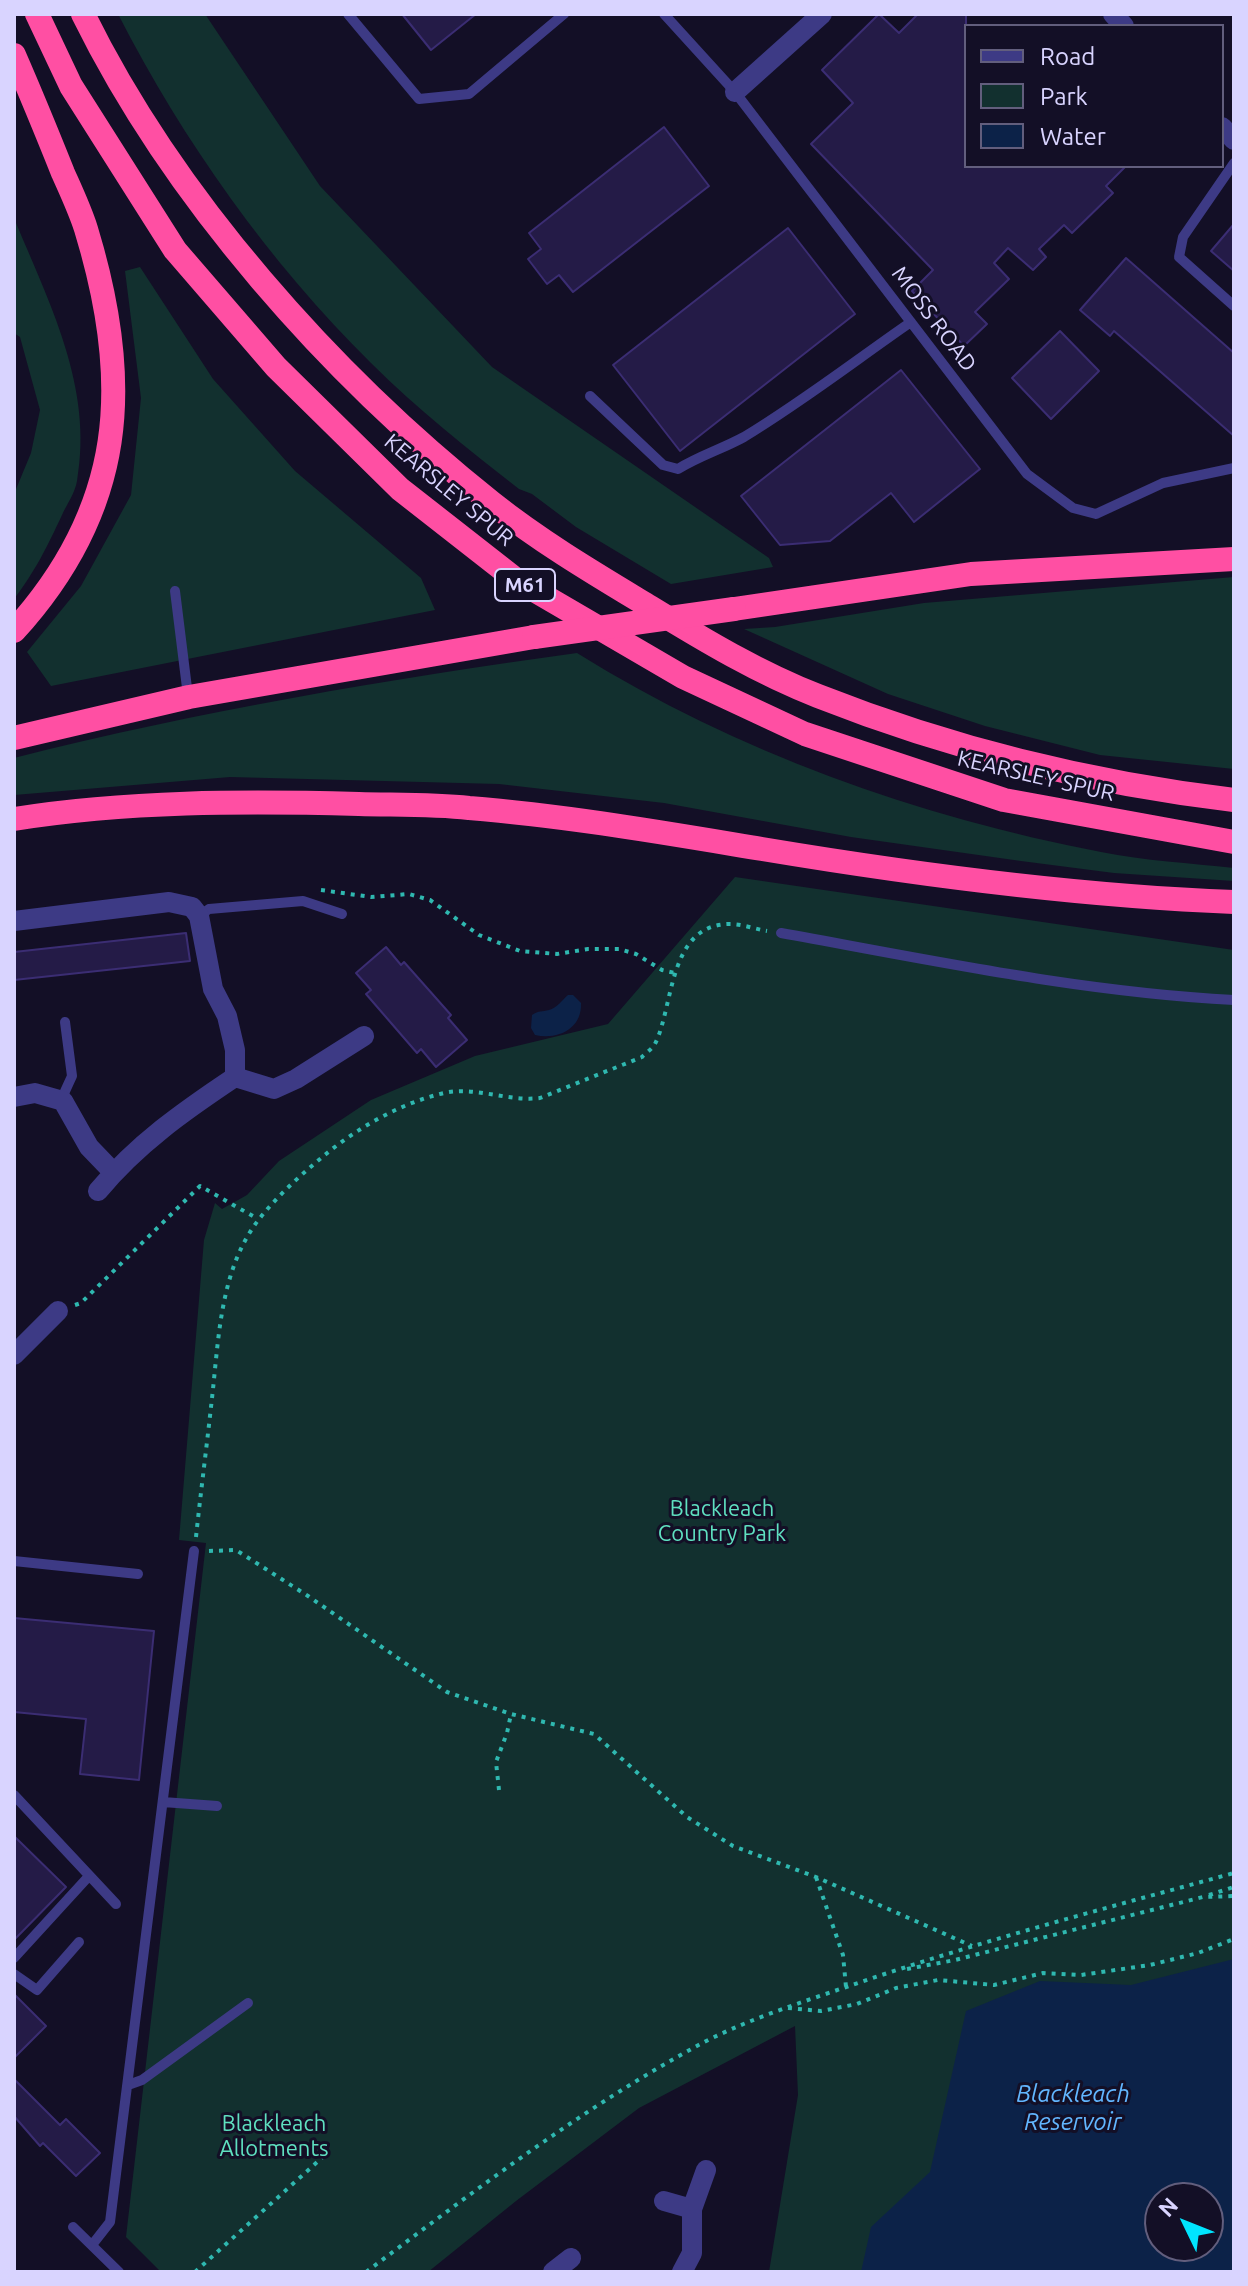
<!DOCTYPE html>
<style>
body{margin:0}
#map{position:relative;width:1248px;height:2286px;overflow:hidden;background:#130f26;font-family:Ubuntu,sans-serif}
canvas{display:block}
.frame{position:absolute;inset:0;border:16px solid #d9d4ff;pointer-events:none}
.legend{position:absolute;left:964px;top:24px;width:260px;height:144px;box-sizing:border-box;background:#130f26;border:2px solid #625e7d;margin:0;padding:10px 14px;list-style:none;font-size:24px;color:#d9d4ff}
.legend li{display:flex;align-items:center;gap:16px;height:40px}
.legend b{width:40px;border:2px solid #625e7d}
.north{position:absolute;left:1144px;top:2182px;width:80px;height:80px;box-sizing:border-box;background:#130f26;border:2px solid #625e7d;border-radius:50%;rotate:313deg;font-size:22px;font-weight:700;line-height:32px;text-align:center;color:#d9d4ff}
.north::after{content:'';display:block;margin:auto;width:28px;height:36px;background:#00e5ff;clip-path:polygon(50% 0,100% 100%,50% 72%,0 100%)}
</style>
<div id="map">
<canvas width="1248" height="2286"></canvas>
<div class="frame"></div>
<ul class="legend">
<li><b style="height:10px;background:#3d3a85"></b>Road</li>
<li><b style="height:22px;background:#12302f"></b>Park</li>
<li><b style="height:22px;background:#0c2248"></b>Water</li>
</ul>
<div class="north">N</div>
</div>
<script>
const c = document.querySelector('canvas').getContext('2d');
c.lineJoin = 'round';
function fillPath(path, color) {
  c.fillStyle = color;
  c.fill(path, 'evenodd');
}
function strokePath(path, color, width, dash) {
  c.strokeStyle = color;
  c.lineWidth = width;
  c.lineCap = dash ? 'butt' : 'round';
  c.setLineDash(dash || []);
  c.stroke(path);
}
function write(font, color, halo, rows, align = 'center') {
  c.font = font + ' Ubuntu,sans-serif';
  c.lineWidth = 6;
  c.setLineDash([]);
  c.textBaseline = 'middle';
  c.strokeStyle = halo;
  c.fillStyle = color;
  for (const [text, x, y, turn = 0] of rows) {
    c.save();
    c.translate(x, y);
    c.rotate((+turn || 0) * Math.PI / 180);
    c.textAlign = isNaN(turn) ? turn : align;
    if (halo) c.strokeText(text, 0, 0);
    c.fillText(text, 0, 0);
    c.restore();
  }
}
fillPath(new Path2D(`
 M118,14H205L320,186L492,367L769,558L773,567L671,584L576,527L532,494L519,489C468,449 417,409 371,363C269,262 183,141 118,14Z
 M14,218C49,303 94,387 77,481C75,493 67,504 62,515C47,547 36,570 14,599V494L31,453L40,410L20,337L14,333Z
 M140,267L213,379L295,471L421,578L435,610L51,686L27,652L81,586L131,495L141,398L125,271Z
 M1234,577V769L1100,755L985,726L888,694L744,629L775,627L924,603Z
 M577,653C736,752 918,817 1101,852C1145,861 1190,863 1234,868V881L1114,873L1021,861L851,837L664,803L499,784L230,777L14,795V758C199,711 388,679 577,653Z
 M735,877L1234,950V2272H769L798,2095L795,2026L639,2108L516,2201L428,2272H161L126,2237L206,1543L179,1540L204,1240L215,1203L222,1209L247,1195L279,1161L371,1100L475,1056L608,1024ZM1160,2198H1208V2246H1160Z`), '#12302f');
fillPath(new Path2D(`
 M568,995H573L581,1003C582,1029 558,1040 535,1035L531,1028L532,1015C539,1010 542,1012 549,1010C557,1008 562,1000 568,995Z
 M1234,1959V2272H861L871,2227L930,2172L966,2011L1040,1981L1131,1985ZM1160,2198H1208V2246H1160Z`), '#0c2248');
const building = new Path2D(`
 M402,14H476L431,50Z
 M879,14L899,33L918,14H966V166H1126L1106,186L1113,193L1072,233L1064,225L1039,249L1046,257L1033,270L1008,248L994,263L1009,279L975,312L987,324L964,346L912,291L933,270L811,144L853,103L822,70Z
 M664,127L709,186L573,292L559,275L547,284L528,259L541,249L529,233Z
 M1234,224V271L1211,251Z
 M788,228L855,314L680,451L613,365Z
 M1126,258L1234,353V436L1114,331L1110,336L1080,310Z
 M1060,331L1099,371L1051,419L1012,378Z
 M901,370L980,469L914,522L891,493L830,541L780,545L741,496Z
 M186,933L190,961L14,980V952Z
 M386,947L401,965L404,962L451,1015L448,1018L467,1040L436,1067L421,1049L417,1053L366,994L371,990L356,973Z
 M14,1618L154,1631L139,1780L80,1774L86,1719L14,1712Z
 M14,1836L66,1887L14,1940Z
 M14,1994L46,2026L14,2058Z
 M14,2079L60,2125L66,2119L100,2153L76,2176L43,2143L40,2146L14,2116Z`);
fillPath(building, '#241b47');
strokePath(building, '#3b2d73', 2);
strokePath(new Path2D(`
 M321,890L371,897L409,894L430,900L479,935L520,951L557,954L588,949H619L636,954L662,970L675,973
 M75,1305L81,1303L200,1186L258,1219
 M196,1537C201,1490 207,1444 212,1398C219,1337 220,1268 260,1218C279,1194 303,1173 326,1154C359,1127 401,1103 444,1093C476,1086 508,1102 540,1098L642,1057C646,1053 652,1049 655,1044C674,1006 668,924 730,924C742,924 755,929 767,931
 M209,1551L236,1550L308,1596L447,1692L511,1714L594,1734L687,1817L733,1846L816,1877L972,1946
 M499,1790L496,1762L507,1733L511,1714
 M816,1877L843,1955L846,1987
 M1209,1895L1234,1887
 M907,1969L955,1960L1203,1897L1234,1896
 M788,2008L821,2011L857,2004L896,1988L938,1980L994,1985L1043,1973L1081,1975L1150,1965L1198,1953L1234,1939
 M195,2272L325,2155
 M366,2272C472,2193 578,2111 695,2047C742,2021 800,2003 852,1985C977,1942 1106,1908 1234,1873`), '#2fb8b0', 4, [4, 6]);
strokePath(new Path2D(`
 M348,14L419,99L469,94L564,14
 M664,14L735,92L1027,474L1073,508L1096,514L1163,483L1234,468
 M1234,163L1183,237L1179,257L1234,306
 M590,396L663,465L678,469C699,456 722,449 744,437C802,402 856,360 911,322
 M175,591L188,696
 M199,916L209,909L303,901L342,914
 M781,933C931,960 1081,992 1234,1000
 M61,1100L72,1076L65,1022
 M14,1561L138,1574
 M14,1795L116,1904
 M163,1802L217,1806
 M14,1958L89,1876
 M14,1974L37,1990L79,1942
 M128,2085L142,2080L248,2003
 M73,2227L119,2272
 M92,2245L110,2222L194,1551`), '#3d3a85', 10);
strokePath(new Path2D(`
 M1113,14L1124,26
 M735,92L822,14
 M1222,127L1234,140
 M14,921L169,902L192,907L199,916L213,989L227,1016L235,1050V1077
 M14,1097L35,1093L63,1101L89,1147L114,1173
 M98,1191C137,1144 184,1111 235,1077L274,1089L296,1079L364,1036
 M14,1355L58,1311
 M664,2201L692,2209
 M553,2272L571,2258
 M682,2272L692,2253V2209L706,2170`), '#3d3a85', 20);
strokePath(new Path2D(`
 M37,14L71,86L175,250L276,367L400,489L515,579L683,677L805,734L1004,800L1234,842
 M83,14C174,199 331,375 492,503C541,542 597,575 650,607C704,640 759,673 818,696C952,749 1091,783 1234,800
 M14,55C31,94 47,133 63,173C71,191 80,210 86,229C133,383 126,508 14,631
 M734,609L971,574L1234,559
 M14,738L189,697L534,637
 M14,819C127,801 244,801 359,804C395,805 433,804 469,808C568,816 665,833 762,849C918,875 1076,896 1234,902`), '#ff4fa3', 24);
strokePath(new Path2D(`
 M534,637L734,609`), '#ff4fa3', 24);
for (const [x, y, w] of [
 [525,585,60]
]) {
  const box = new Path2D();
  box.roundRect(x - w / 2, y - 16, w, 32, 6);
  c.fillStyle = '#130f26';
  c.fill(box);
  strokePath(box, '#d9d4ff', 2);
}
write('bold 20px', '#d9d4ff', null, [
 ["M61",525,585]
]);
write('22px', '#d9d4ff', '#130f26', [
 ["MOSS ROAD",934,319,53],
 ["KEARSLEY SPUR",449,490,40],
 ["KEARSLEY SPUR",1036,776,13]
]);
write('22px', '#5fe0c0', '#130f26', [
 ["Blackleach",722,1509],
 ["Country Park",722,1534],
 ["Blackleach",274,2124],
 ["Allotments",274,2149]
]);
write('italic 24px', '#62b6ff', '#130f26', [
 ["Blackleach",1073,2094],
 ["Reservoir",1073,2122]
]);
</script>
